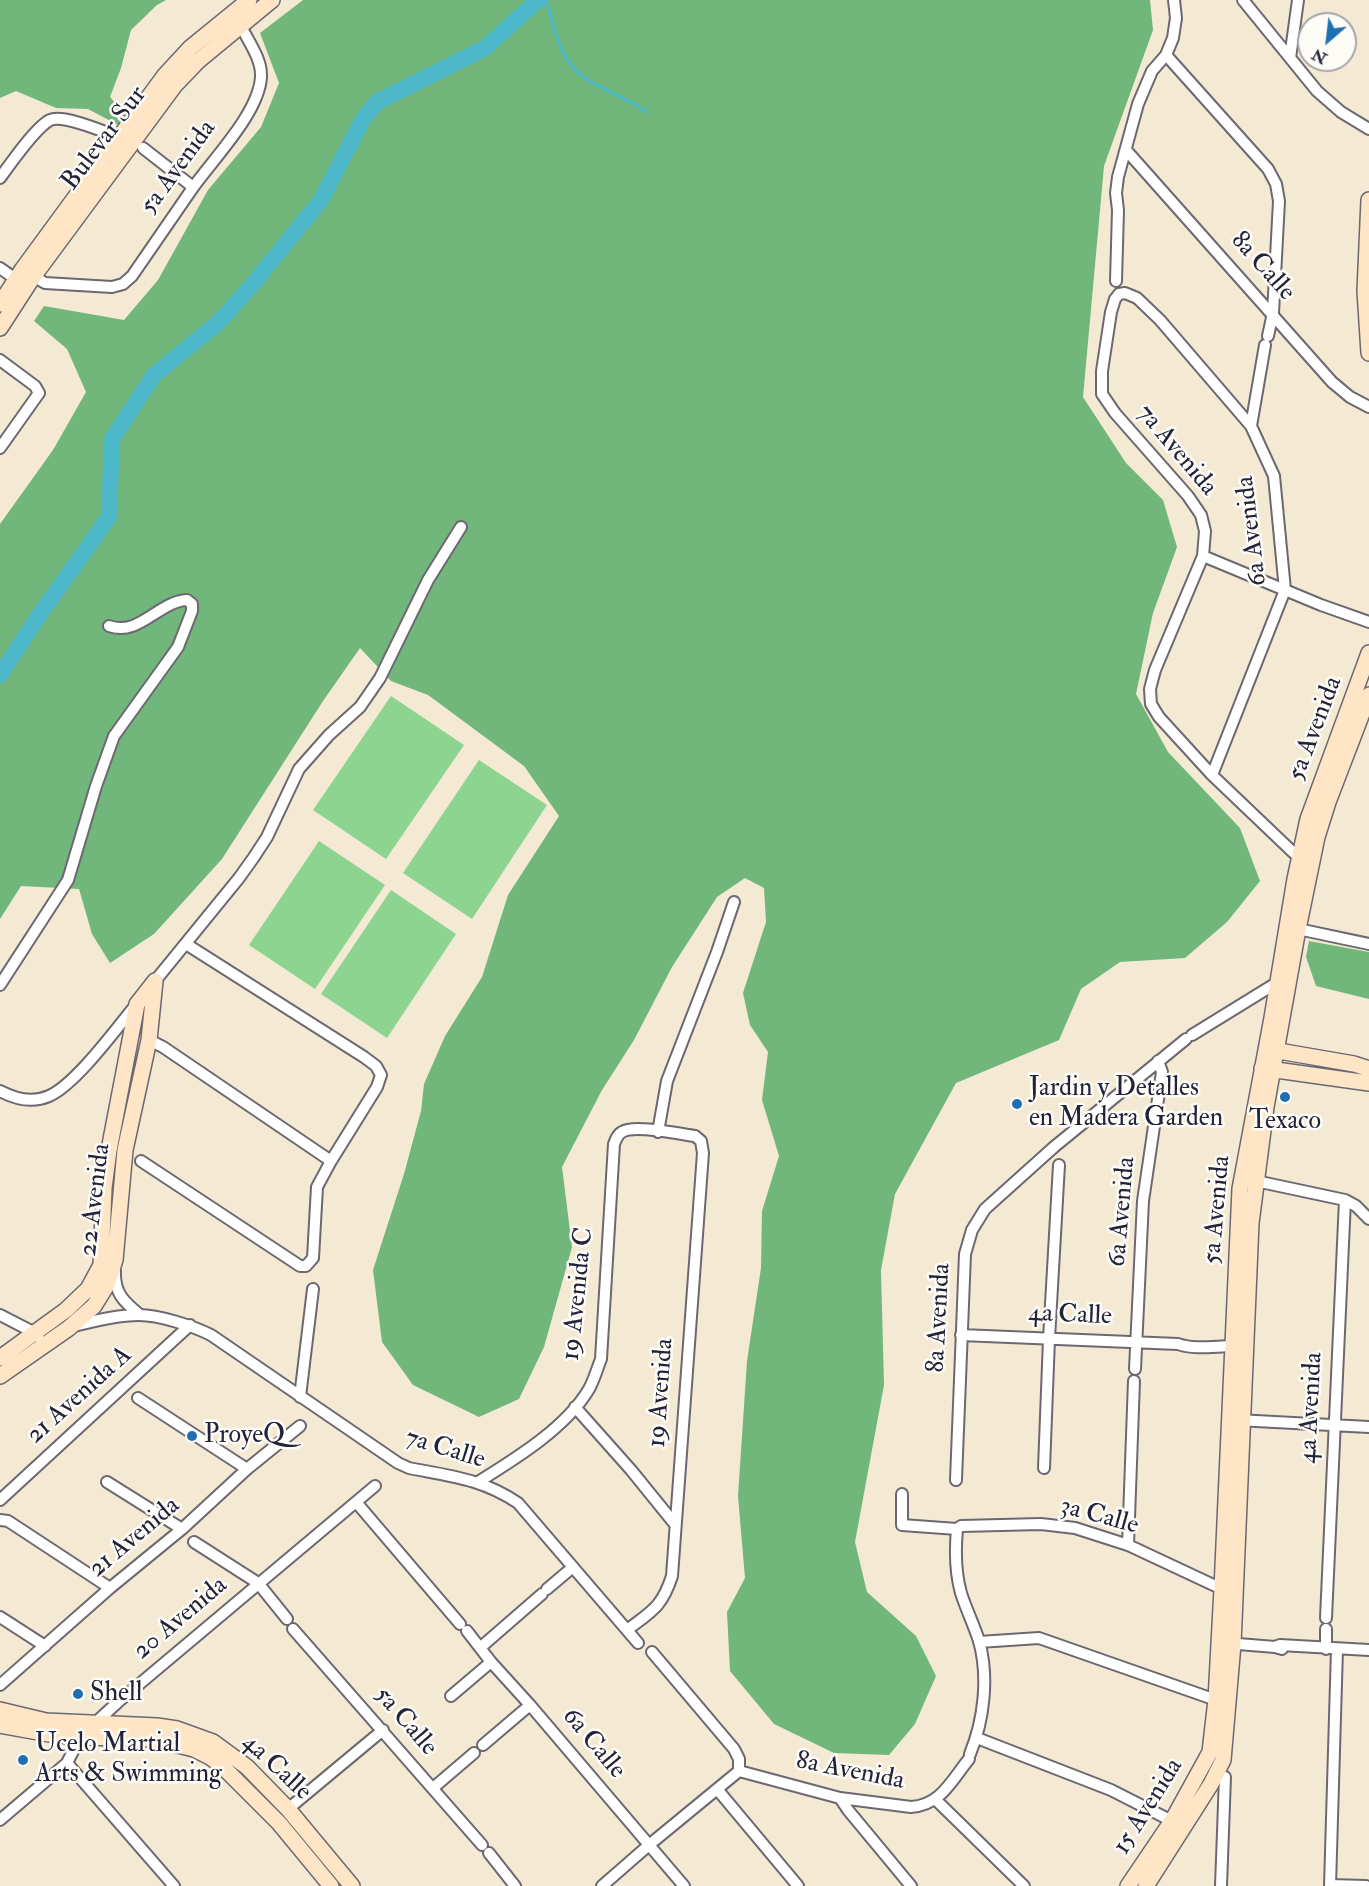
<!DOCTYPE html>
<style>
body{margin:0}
#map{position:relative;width:1369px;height:1886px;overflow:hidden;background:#f4ead4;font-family:"IM FELL Double Pica",serif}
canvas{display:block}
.north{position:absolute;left:1297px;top:12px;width:60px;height:60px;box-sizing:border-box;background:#fdfcf7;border:2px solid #a5a5ac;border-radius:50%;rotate:208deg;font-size:16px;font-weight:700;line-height:24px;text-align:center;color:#22223b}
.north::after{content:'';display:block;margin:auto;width:21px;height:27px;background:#1f6fb2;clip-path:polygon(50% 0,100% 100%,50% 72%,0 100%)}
</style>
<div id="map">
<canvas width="1369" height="1886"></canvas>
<div class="north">N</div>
</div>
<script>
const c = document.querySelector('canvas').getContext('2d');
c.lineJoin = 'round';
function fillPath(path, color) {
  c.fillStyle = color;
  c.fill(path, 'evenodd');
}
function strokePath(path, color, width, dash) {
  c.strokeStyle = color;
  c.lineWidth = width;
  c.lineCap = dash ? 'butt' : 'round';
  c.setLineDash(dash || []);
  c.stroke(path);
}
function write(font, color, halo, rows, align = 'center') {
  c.font = font + ' "IM FELL Double Pica",serif';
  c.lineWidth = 5;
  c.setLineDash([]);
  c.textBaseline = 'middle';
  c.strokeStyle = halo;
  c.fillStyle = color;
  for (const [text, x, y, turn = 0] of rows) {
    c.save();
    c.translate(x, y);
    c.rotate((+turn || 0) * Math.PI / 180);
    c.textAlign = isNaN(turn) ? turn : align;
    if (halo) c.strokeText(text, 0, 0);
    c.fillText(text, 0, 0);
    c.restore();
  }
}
fillPath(new Path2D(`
 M391,696L464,745L386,859L313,810Z
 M479,760L547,805L472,919L403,873Z
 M319,841L385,885L315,989L249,945Z
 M391,890L456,934L387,1038L321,994Z`), '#8cd490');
fillPath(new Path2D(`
 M0,0H166L157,5L131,30L121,68L110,97L125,114L118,125L88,109L56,108L16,91L0,98Z
 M303,0H1150L1153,30L1104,166L1083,397L1126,463L1163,500L1177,547L1153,613L1136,694L1168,752L1240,828L1260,881L1227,922L1185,958L1120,962L1081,989L1059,1040L956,1083L895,1194L881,1270L884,1385L855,1542L867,1592L916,1636L936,1676L915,1724L889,1755L834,1753L774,1724L730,1671L727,1612L745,1578L738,1496L747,1361L761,1268L762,1211L779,1156L762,1100L768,1052L750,1025L743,993L766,922L764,888L745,878L717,897L672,967L634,1040L602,1090L562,1167L572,1247L544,1347L519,1399L479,1417L413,1385L382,1342L373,1270L404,1174L421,1111L424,1084L445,1036L482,977L508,895L559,816L524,766L428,695L391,681L360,648L323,701L222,859L154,934L110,963L92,934L79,889L21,886L0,919V524L53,450L86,392L67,349L34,321L44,306L124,320L158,280L208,190L261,127L279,83L260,33Z
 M1309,941L1369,952V999L1316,986L1306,957Z`), '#71b67a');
strokePath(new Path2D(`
 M546,0C554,26 560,63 585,78C604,91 627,98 647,112`), '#4eb9ca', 3);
strokePath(new Path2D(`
 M0,675L38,617L109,517L112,439L154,375L219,322L252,285L321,200L362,121L377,102L485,48L538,0`), '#4eb9ca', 16);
const street = new Path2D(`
 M1243,0L1317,91L1341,112L1369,129
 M1166,55L1268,169L1276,184L1279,201L1273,313L1268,336
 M1290,58L1298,0
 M143,148L193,187
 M1126,150L1332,382L1350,397L1369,407
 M0,178C11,163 35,128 50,120C63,114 105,132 118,137
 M0,268L21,283
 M28,273L45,283L112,287L123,284L132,276C152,247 172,218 192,189C213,159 259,113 261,77C262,59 248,41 241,26
 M1116,281L1118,210L1116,193L1118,177L1138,104L1152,71L1166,55L1173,38L1176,18L1174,0
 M0,360L35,386L39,393L0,448
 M1251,426L1160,320L1137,298L1125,293L1119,294L1115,299L1111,312L1102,371V394L1115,413L1188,496L1201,515L1205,531L1203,556L1155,670L1150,689L1151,704L1159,717L1212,775L1299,858
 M1203,556L1321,605L1369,622
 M1212,775L1285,590L1274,476L1251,426L1265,345
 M1298,929L1369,944
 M155,981L239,878L254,857L267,837L299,769L329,735L360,707L380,678L428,580L461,527
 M0,985L68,880L96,786L114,736L178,647L192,611V604L187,600C159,601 139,637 109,626
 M1192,1035L1278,982
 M149,1040L163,1047L331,1161
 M0,1091C15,1099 33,1103 49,1096C75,1085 116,1029 135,1006
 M658,1132L667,1081L717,952L734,902
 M141,1161L300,1266H306L313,1258L317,1187L331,1161L377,1087L381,1075L376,1066L364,1057L186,944
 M1256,1181L1345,1200L1356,1206L1369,1219
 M115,1271C114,1293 124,1302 140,1315
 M0,1315L35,1333L38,1337
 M73,1326C95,1321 117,1315 139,1315C159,1315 193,1326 211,1335L398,1463L409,1468C450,1476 483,1479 518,1503L638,1643
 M961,1335L1178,1344C1195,1350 1215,1346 1233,1346
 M1135,1369L1143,1201L1162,1072L1158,1061
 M300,1397L313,1289
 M138,1398L247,1469
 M575,1407L631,1470L674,1523
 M1237,1420L1369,1427
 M1044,1468L1049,1339L1059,1165
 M956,1480L965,1254L972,1230L985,1209L1054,1147L1186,1039
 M107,1482L182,1529
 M478,1482C515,1459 566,1428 589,1389C594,1380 597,1369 601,1359L614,1144C616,1139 618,1134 622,1132C634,1124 680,1134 695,1136L701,1141L703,1153L672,1576C662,1607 652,1611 627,1630
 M902,1494V1525L957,1529L961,1526L1041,1524L1075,1528L1128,1545L1222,1589
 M0,1500L190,1325
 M356,1502L460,1624
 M0,1520L8,1521L110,1588
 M957,1529C955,1551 955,1572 961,1593C966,1609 974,1625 979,1641C989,1677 984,1720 970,1754
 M194,1542L258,1583L287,1619
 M1128,1545L1134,1381
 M547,1589L573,1567
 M0,1617L45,1646
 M1326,1618L1345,1200
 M293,1629L482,1845
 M1326,1629V1649
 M467,1631L491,1662L530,1705L684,1886
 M979,1642L1039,1638L1216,1700
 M1226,1643L1275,1647L1282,1649
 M481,1647L542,1594
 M1275,1647L1280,1645L1369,1650
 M652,1652L734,1749L739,1759V1771
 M0,1685L110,1588L182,1529L247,1469L300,1426
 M451,1696L491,1662
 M977,1738L1111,1790L1172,1821
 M483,1745L530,1705
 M67,1763L174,1886
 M739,1771L840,1798L911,1807C941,1805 951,1781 969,1759
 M433,1788L474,1753
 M717,1789L798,1886
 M840,1798L848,1810L911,1886
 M936,1800L1024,1886
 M288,1809L383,1730
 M0,1820L67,1763L80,1737L118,1702L375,1486
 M489,1853L515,1886
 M1330,1885L1366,1886
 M602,1886L649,1845L739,1771
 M1221,1886L1225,1777
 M1330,1886L1337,1649`);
const secondary = new Path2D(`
 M1369,200L1365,291L1369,353
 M0,304L22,270L165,75L190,48L249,0
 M0,328L33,277L175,85L198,61L272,0
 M1267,1049L1354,1064L1369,1069
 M1262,1068L1369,1083
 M0,1358L66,1310L88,1289L101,1265L104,1188L109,1150L137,1004L155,981
 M0,1376L69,1328L94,1306L107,1285L115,1260L125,1150L149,1040L155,981
 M0,1710L46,1721L157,1726L177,1729L213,1742L247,1767L288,1809L352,1886
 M0,1725L49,1734L80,1737L153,1739L194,1749L210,1757L221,1765L279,1823L331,1886
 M1128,1886L1172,1821L1210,1752L1216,1700L1222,1589L1240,1189L1272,1018L1295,879L1308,819L1369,653
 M1146,1886L1211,1784L1223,1760L1233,1644L1251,1223L1266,1107L1298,929L1317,837L1328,802L1369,695`);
strokePath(street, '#6c6871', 14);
strokePath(secondary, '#6c6871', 18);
strokePath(street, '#fff', 10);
strokePath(secondary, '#fde5c5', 15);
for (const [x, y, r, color] of [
 [1285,1097,6,"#1f6fb2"],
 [1017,1104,6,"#1f6fb2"],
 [192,1436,6,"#1f6fb2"],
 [78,1694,6,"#1f6fb2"],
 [23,1760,6,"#1f6fb2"]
]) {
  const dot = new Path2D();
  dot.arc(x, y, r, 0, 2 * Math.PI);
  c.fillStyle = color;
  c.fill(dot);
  strokePath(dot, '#fdfcf7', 2);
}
write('26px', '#22223b', '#fdfcf7', [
 ["Bulevar Sur",105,139,-53],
 ["5a Avenida",179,168,-54],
 ["8a Calle",1262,267,48],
 ["7a Avenida",1176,451,50],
 ["6a Avenida",1253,531,-97],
 ["5a Avenida",1316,729,-69],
 ["22 Avenida",96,1200,-83],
 ["5a Avenida",1218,1210,-85],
 ["6a Avenida",1123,1212,-85],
 ["19 Avenida C",579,1294,-84],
 ["4a Calle",1070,1316,2],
 ["8a Avenida",940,1318,-87],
 ["19 Avenida",662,1393,-86],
 ["21 Avenida A",80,1396,-42],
 ["4a Avenida",1312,1408,-87],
 ["7a Calle",445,1450,17],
 ["3a Calle",1099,1517,15],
 ["21 Avenida",135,1538,-40],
 ["20 Avenida",181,1619,-40],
 ["5a Calle",405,1722,49],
 ["6a Calle",593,1744,50],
 ["4a Calle",276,1768,43],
 ["8a Avenida",850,1772,11],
 ["15 Avenida",1149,1807,-58]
]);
write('26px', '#22223b', '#fdfcf7', [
 ["Jardin y Detalles",1029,1089],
 ["en Madera Garden",1029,1119],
 ["Texaco",1285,1122,"center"],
 ["ProyeQ",204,1436],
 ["Shell",90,1694],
 ["Ucelo Martial",35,1745],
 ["Arts & Swimming",35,1775]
], 'left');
</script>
